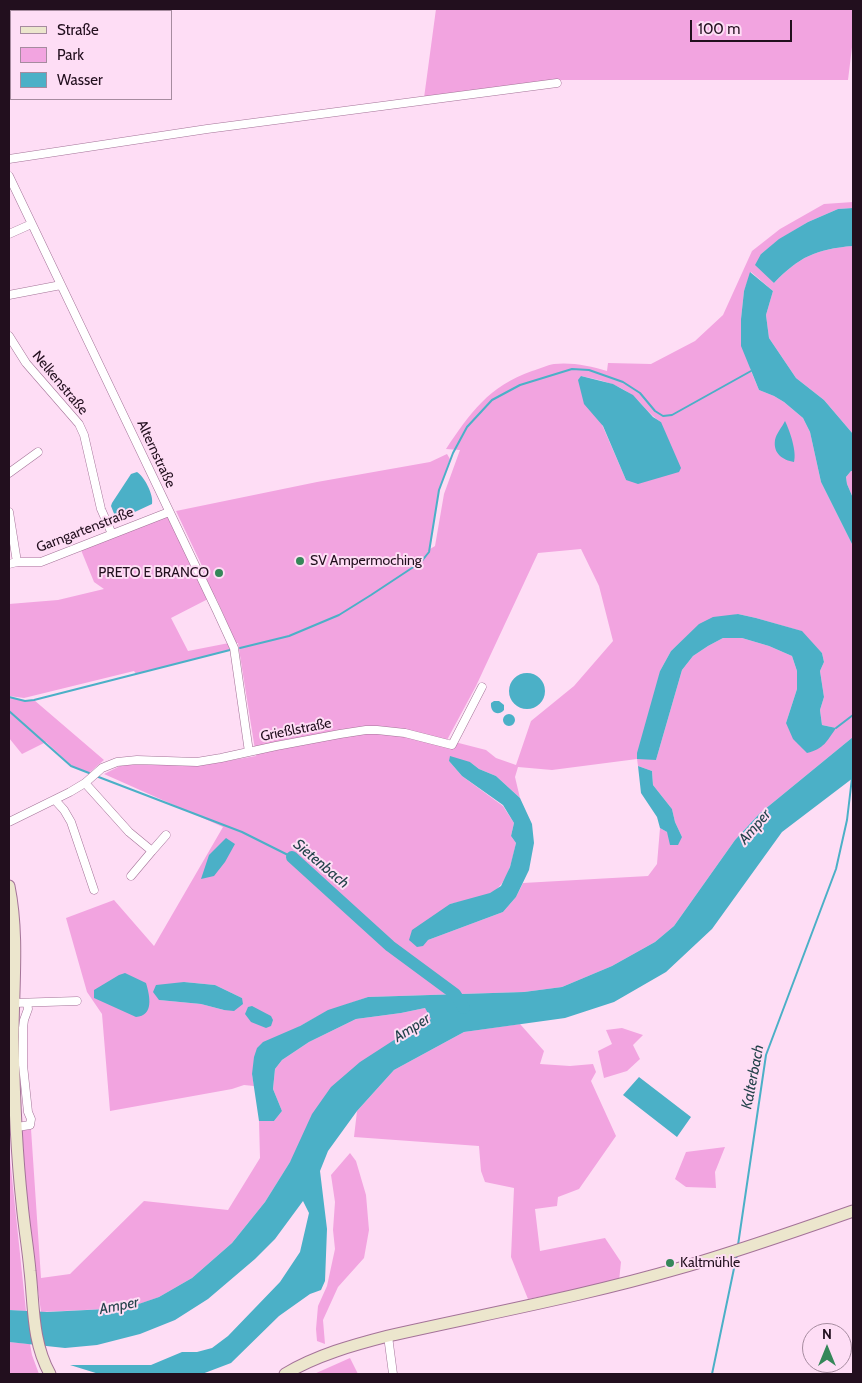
<!DOCTYPE html>
<meta charset="utf-8">
<style>
body{margin:0}
#map{position:relative;width:862px;height:1383px;overflow:hidden;background:#feddf5;font-family:Cabin,sans-serif}
canvas{display:block}
.frame{position:absolute;inset:0;border:10px solid #220f1e;pointer-events:none}
.legend{position:absolute;left:10px;top:10px;width:162px;height:90px;box-sizing:border-box;background:#feddf5;border:1px solid #a68b9f;margin:0;padding:6px 9px;list-style:none;font-size:15px;color:#220f1e}
.legend li{display:flex;align-items:center;gap:10px;height:25px}
.legend b{width:25px;border:1px solid #a68b9f}
.north{position:absolute;left:802px;top:1323px;width:50px;height:50px;box-sizing:border-box;background:#feddf5;border:1px solid #a68b9f;border-radius:50%;rotate:0deg;font-size:14px;font-weight:700;line-height:20px;text-align:center;color:#220f1e}
.north::after{content:'';display:block;margin:auto;width:18px;height:22px;background:#358759;clip-path:polygon(50% 0,100% 100%,50% 72%,0 100%)}
.scale{position:absolute;left:690px;top:20px;width:102px;height:22px;box-sizing:border-box;border:2px solid #220f1e;border-top:0;padding-left:6px;font-size:15px;line-height:18px;white-space:nowrap;color:#220f1e;-webkit-text-stroke:4px #feddf5;paint-order:stroke}
</style>
<div id="map">
<canvas width="862" height="1383"></canvas>
<div class="frame"></div>
<ul class="legend">
<li><b style="height:6px;background:#ece6cd"></b>Straße</li>
<li><b style="height:14px;background:#f2a4e0"></b>Park</li>
<li><b style="height:14px;background:#4bb0c7"></b>Wasser</li>
</ul>
<div class="north">N</div>
<div class="scale">100 m</div>
</div>
<script>
const c = document.querySelector('canvas').getContext('2d');
c.lineJoin = 'round';
function fillPath(path, color) {
  c.fillStyle = color;
  c.fill(path, 'evenodd');
}
function strokePath(path, color, width, dash) {
  c.strokeStyle = color;
  c.lineWidth = width;
  c.lineCap = dash ? 'butt' : 'round';
  c.setLineDash(dash || []);
  c.stroke(path);
}
function write(font, color, halo, rows, align = 'center') {
  c.font = font + ' Cabin,sans-serif';
  c.lineWidth = 4;
  c.setLineDash([]);
  c.textBaseline = 'middle';
  c.strokeStyle = halo;
  c.fillStyle = color;
  for (const [text, x, y, turn = 0] of rows) {
    c.save();
    c.translate(x, y);
    c.rotate((+turn || 0) * Math.PI / 180);
    c.textAlign = isNaN(turn) ? turn : align;
    if (halo) c.strokeText(text, 0, 0);
    c.fillText(text, 0, 0);
    c.restore();
  }
}
fillPath(new Path2D(`
 M436,9H853V39L848,80H557L424,98Z
 M853,202V208L838,209L808,222L780,239L761,254L774,283C799,257 816,249 853,246V434L824,400L796,378L769,338L766,315L773,291L751,272L744,291L741,319L751,371L759,390L774,396L784,402L803,418L810,432L821,482L853,546V737L759,814L735,840L674,926L655,942L612,966L562,987L524,992L368,997L328,1011L300,1026L252,1074L254,1086L244,1085L232,1089L110,1111L102,1014L87,992L66,918L114,900L154,946L223,827L104,774L122,765H204L256,756L238,643H236L217,600L210,589L202,566L176,511L317,482L430,462L447,454L450,459L439,490L430,549L435,546L444,494L460,450L446,449C470,413 489,386 532,371C539,369 547,365 554,364C572,362 590,366 607,371L608,363L651,364L695,341L723,315L752,251L780,229L824,204ZM581,376C599,380 616,383 632,395C642,403 649,415 661,422L626,480ZM581,549L599,586L613,641L574,686L531,721L516,765L496,758L486,750L447,740L476,686L538,553ZM738,614L756,618L801,631L822,653L824,662L820,671L824,697L820,710L822,725L836,728L786,723L797,689V671L792,656L769,646L742,638H723L708,646L693,656L682,670L656,760L660,671L671,651L699,625ZM637,759L638,766L652,771L653,785L672,809L675,822L682,837L667,832L660,828L657,864L648,876L523,883L516,897L503,912L428,940L450,904C463,901 477,899 489,894C508,886 512,860 516,843L511,836L514,823L503,806L462,776L449,761L470,762L479,769L496,776L520,798L515,777L518,767L552,770ZM184,982L215,985L242,998L224,1010L201,1004L159,1000Z
 M851,471H853V498L847,484L846,477Z
 M167,515L208,599L171,618L188,651L229,643L230,650L136,674L134,671L24,698L9,696V604L58,600L104,589L94,582L81,550Z
 M9,697L25,701L34,700L104,760L89,773L72,766L46,742L22,754L9,738Z
 M425,1008L432,1019L394,1040L290,1162L265,1202L232,1243L192,1278L159,1297L128,1308L41,1312L28,1215L22,1130L31,1129L41,1278L70,1274L144,1201L228,1210L260,1158L259,1121H274L282,1111L273,1089L275,1069L282,1060L309,1042L356,1019L401,1013Z
 M520,1024L544,1051L540,1064L570,1066L593,1064L596,1072L591,1081L616,1136L579,1189L558,1197L557,1206L535,1209L540,1251L605,1238L621,1262L619,1281L528,1299L511,1257L514,1188L485,1182L481,1171L479,1146L354,1137L357,1111L394,1070L464,1032Z
 M622,1028L643,1035L633,1045L640,1059L627,1071L604,1078L598,1051L612,1044L606,1030Z
 M725,1147L715,1172L716,1188L686,1187L675,1179L686,1152Z
 M9,1149L26,1311L9,1310Z
 M350,1153L356,1161L366,1195L369,1230L364,1258L338,1287L323,1320L325,1344L317,1341L316,1329L318,1306L327,1286L335,1249L333,1230L335,1202L331,1175Z
 M9,1342L30,1344L32,1355L39,1374H9Z
 M350,1358L358,1374H314Z`), '#f2a4e0');
fillPath(new Path2D(`
 M853,208V246C816,249 799,257 774,283L755,265L761,254L779,239L808,222L838,209Z
 M750,272L773,291L766,315L769,338L796,378L824,400L853,434V471H851L846,477L847,484L853,498V546L821,482L810,432L803,418L784,402L774,396L759,390L741,346V319L744,291Z
 M581,376L613,384L633,395L653,417L661,422L681,468L679,472L638,484L626,480L603,426L584,404L578,380Z
 M785,421C790,431 797,452 794,462C783,460 773,454 775,440C776,434 782,427 785,421Z
 M137,472C144,476 154,495 152,504L124,517L115,516L111,506L112,503L131,474Z
 M738,614L756,618L802,631L822,653L824,662L820,671L824,697L820,710L822,725L836,728C827,741 824,749 807,753L793,739L786,723L797,689V671L792,656L769,646L742,638H723L708,646L693,656L682,670L656,760L637,759V753L660,671L671,651L699,624L713,617Z
 M509 691a18 18 0 1 1 36 0a18 18 0 1 1-36 0Z
 M494,701H499L504,705V710C498,717 490,712 491,703Z
 M503 720a6 6 0 1 1 12 0a6 6 0 1 1-12 0Z
 M853,737V778L782,832L712,929L666,972L614,1002L565,1018L464,1032L394,1070L357,1111L328,1151L320,1171L327,1229L325,1281L321,1290L310,1294L279,1316L231,1363L202,1374H99L70,1365H151L182,1352H197L212,1348L228,1336L280,1282L300,1252L309,1213L303,1201L275,1239L255,1259L208,1299L175,1320L140,1334L97,1345L65,1348L9,1342V1310L47,1312L127,1308L159,1297L192,1278L232,1243L265,1202L290,1162L312,1114L331,1087L360,1062L394,1040L431,1019L425,1008L401,1013L356,1019L309,1042L282,1060L275,1069L273,1089L282,1111L274,1121H259L252,1074L254,1057L257,1048L263,1042L300,1026L328,1010L368,997L524,992L562,987L612,966L655,942L674,926L735,840L759,814Z
 M450,756L470,762L479,769L496,776L520,798L532,824L534,843L529,870L516,897L503,912L428,940L423,946L417,947L409,940L412,930L450,904L490,893L501,886L510,867L516,843L511,836L514,823L503,805L462,776L449,761Z
 M638,766L652,771L653,785L672,809L675,822L682,837L678,845H670L667,832L660,828L657,817L641,793Z
 M226,838L235,844L225,862L214,876L201,879L209,855Z
 M125,973L146,983C150,996 154,1016 136,1017L94,998V990L119,975Z
 M184,982L215,985L242,998L243,1004L234,1011L224,1010L201,1004L159,1000L153,992L156,985Z
 M252,1006L271,1016L273,1020L271,1026L266,1028L251,1022L245,1014L248,1007Z
 M639,1077L691,1117L677,1137L623,1095Z`), '#4bb0c7');
strokePath(new Path2D(`
 M240,648L289,636L339,615L371,595L421,562L429,552L439,490L453,453L467,427L492,400L520,385L572,369L589,370L623,382L640,393L655,411L663,416L672,415L751,371
 M9,697L25,701L34,700L230,650
 M9,711L71,766L89,773
 M836,728L853,715
 M96,776L242,832L292,857
 M738,1245L766,1055L836,869L847,820L852,778
 M712,1374L737,1254`), '#4bb0c7', 2);
strokePath(new Path2D(`
 M292,857L390,946L455,994L464,1008`), '#4bb0c7', 12);
const minor = new Path2D(`
 M9,159L207,129L557,83
 M9,176L217,611L234,648L249,752
 M9,234L27,226
 M9,295L61,285
 M9,336L26,363L79,424L84,435L101,509L112,534
 M9,473L38,452
 M9,512L17,562
 M9,564L17,562H41L169,512
 M85,783L129,832L152,851L131,876
 M55,800L64,810L71,822L94,890
 M9,822L70,792L85,783L102,768L117,762L137,760L197,762L221,758L276,746L340,734L366,730H377L405,733L452,745L482,687
 M152,851L166,835
 M14,1003L77,1001
 M17,1127L30,1125L31,1119L28,1112L23,1065V1028L24,1020L28,1009L27,1003
 M388,1336L393,1374`);
const secondary = new Path2D(`
 M9,886C19,935 13,987 13,1037C14,1092 16,1148 22,1203C24,1226 28,1248 30,1271C34,1306 32,1342 50,1374
 M285,1374C317,1355 353,1345 388,1336C485,1314 584,1296 680,1268C739,1251 796,1231 853,1211`);
strokePath(minor, '#a47398', 9);
strokePath(secondary, '#a47398', 13);
strokePath(minor, '#fff', 8);
strokePath(secondary, '#ece6cd', 11);
for (const [x, y, r, color] of [
 [300,561,5,"#358759"],
 [219,573,5,"#358759"],
 [670,1263,5,"#358759"]
]) {
  const dot = new Path2D();
  dot.arc(x, y, r, 0, 2 * Math.PI);
  c.fillStyle = color;
  c.fill(dot);
  strokePath(dot, '#feddf5', 2);
}
write('14px', '#220f1e', '#feddf5', [
 ["Nelkenstraße",60,383,50],
 ["Alternstraße",156,454,65],
 ["Garngartenstraße",85,530,-21],
 ["Grießlstraße",296,730,-11]
]);
write('14px', '#220f1e', '#feddf5', [
 ["SV Ampermoching",310,561],
 ["PRETO E BRANCO",209,573,"right"],
 ["Kaltmühle",680,1263]
], 'left');
write('italic 15px', '#24434b', '#feddf5', [
 ["Amper",755,827,-49],
 ["Sietenbach",321,864,40],
 ["Amper",412,1028,-32],
 ["Kalterbach",753,1077,-79],
 ["Amper",119,1306,-11]
]);
</script>
